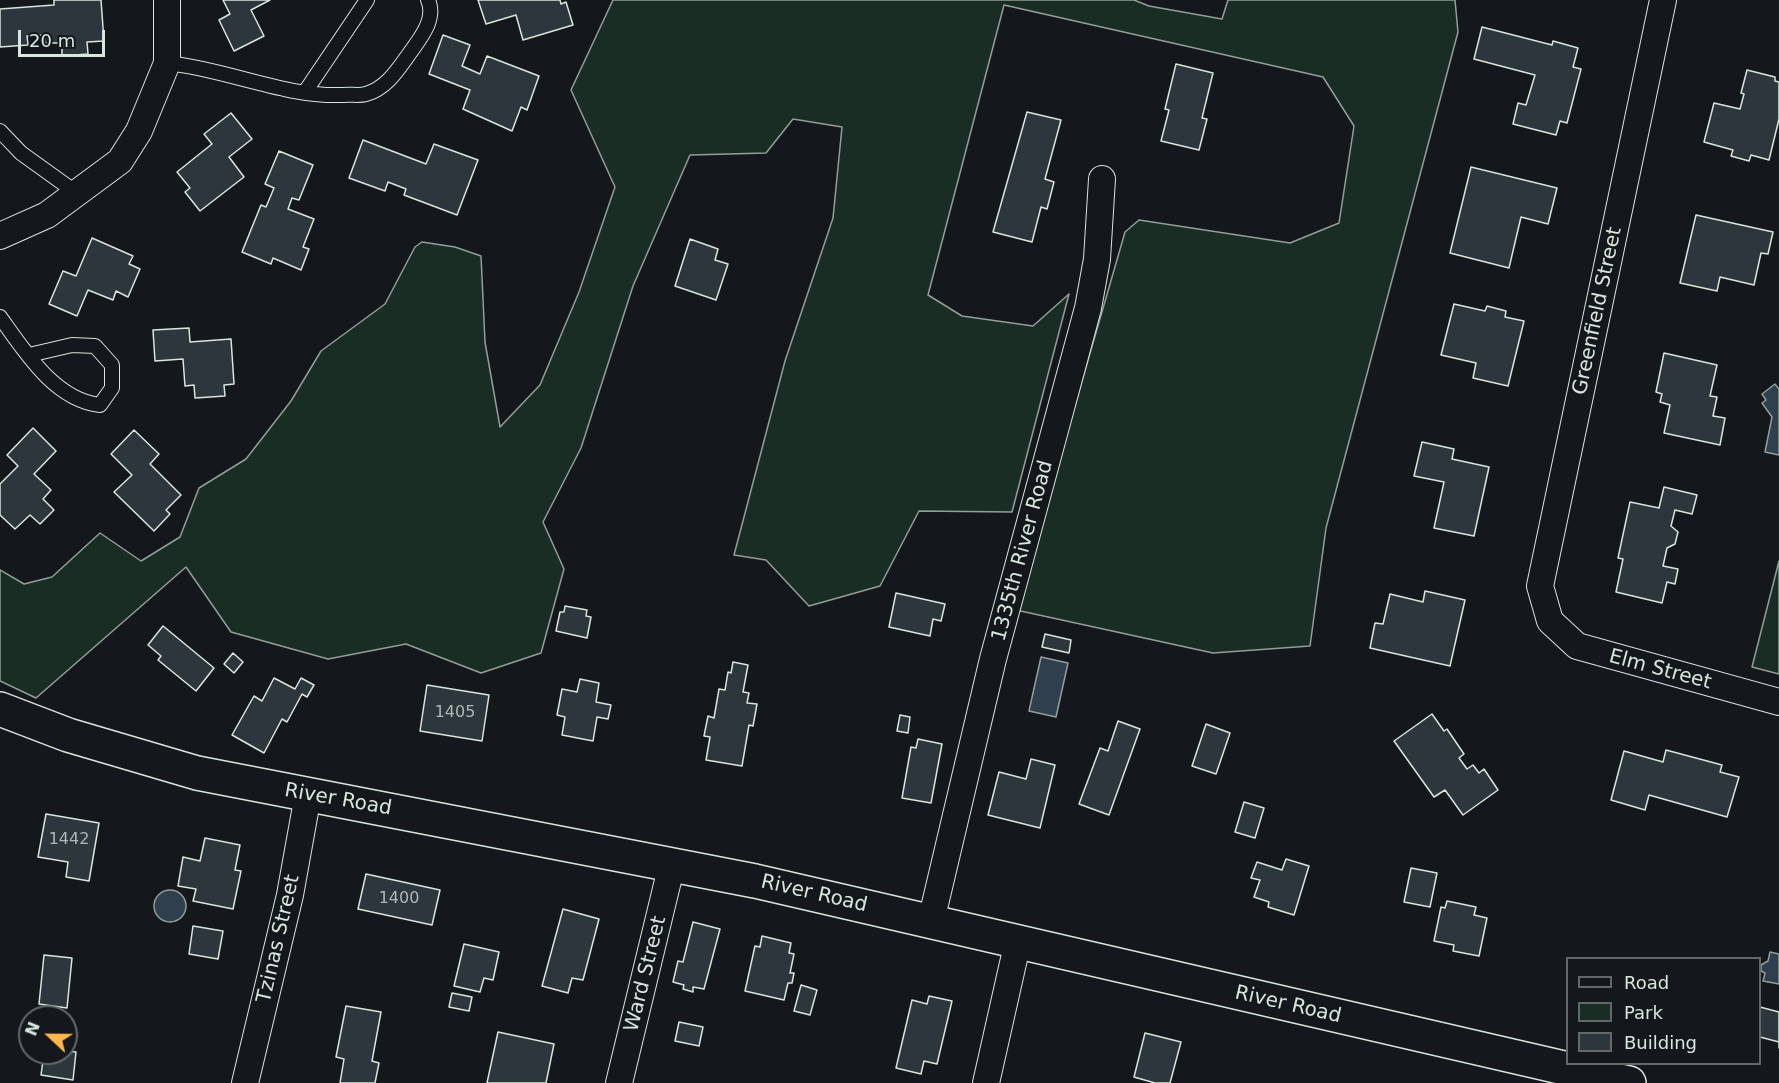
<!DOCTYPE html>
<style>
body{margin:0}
#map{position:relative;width:1779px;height:1083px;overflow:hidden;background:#14181c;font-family:"DejaVu Sans",sans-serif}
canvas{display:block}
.legend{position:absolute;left:1566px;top:957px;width:195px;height:108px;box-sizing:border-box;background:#14181c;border:2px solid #626a69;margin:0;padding:8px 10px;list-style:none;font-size:18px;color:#d8e6dc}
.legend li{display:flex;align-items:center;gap:12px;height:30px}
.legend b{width:30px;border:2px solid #626a69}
.north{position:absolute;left:18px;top:1005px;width:60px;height:60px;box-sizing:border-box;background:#14181c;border:2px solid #626a69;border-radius:50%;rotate:292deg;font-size:16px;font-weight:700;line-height:24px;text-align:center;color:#d8e6dc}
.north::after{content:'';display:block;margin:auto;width:21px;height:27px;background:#ffb74d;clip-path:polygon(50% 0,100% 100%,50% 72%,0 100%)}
.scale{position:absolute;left:18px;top:30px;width:87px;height:27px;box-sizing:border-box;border:3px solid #d8e6dc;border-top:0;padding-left:8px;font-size:18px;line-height:21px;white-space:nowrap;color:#d8e6dc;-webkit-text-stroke:4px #14181c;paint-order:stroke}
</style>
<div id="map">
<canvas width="1779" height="1083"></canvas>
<ul class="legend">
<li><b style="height:8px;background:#14181c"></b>Road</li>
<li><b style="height:16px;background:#1a2d24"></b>Park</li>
<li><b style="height:16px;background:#2c363c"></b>Building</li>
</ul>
<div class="north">N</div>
<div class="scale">20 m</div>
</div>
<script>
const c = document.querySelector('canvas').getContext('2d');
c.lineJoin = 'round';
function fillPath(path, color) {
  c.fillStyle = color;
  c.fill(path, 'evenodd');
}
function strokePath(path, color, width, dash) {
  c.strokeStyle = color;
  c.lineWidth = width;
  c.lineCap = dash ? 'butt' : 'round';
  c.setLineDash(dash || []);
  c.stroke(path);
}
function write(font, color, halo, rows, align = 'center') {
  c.font = font + ' "DejaVu Sans",sans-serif';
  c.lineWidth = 4.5;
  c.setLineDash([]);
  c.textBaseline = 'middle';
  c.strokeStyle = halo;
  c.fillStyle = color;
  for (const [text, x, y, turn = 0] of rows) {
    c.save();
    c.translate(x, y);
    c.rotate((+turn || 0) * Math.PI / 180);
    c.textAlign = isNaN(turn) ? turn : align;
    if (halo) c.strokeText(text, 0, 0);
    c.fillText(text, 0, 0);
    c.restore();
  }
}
const green = new Path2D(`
 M613,0H1134L1149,6L1222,19L1228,0H1455L1458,32L1326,528L1310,646L1213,653L1016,610L1125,232L1139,220L1290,243L1339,223L1354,126L1323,77L1004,5L928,295L962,316L1033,326L1069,294L1012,512L919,511L880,586L809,606L766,560L734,555L785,361L833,218L842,127L793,119L766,153L690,155L633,286L581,448L543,522L564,569L541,653L481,673L406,644L328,659L231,632L186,567L36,698L0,681V570L24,584L52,577L100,533L141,561L180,537L199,488L246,459L291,401L321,351L385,304L415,247L422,242L455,247L481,256L485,342L500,427L540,385L579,292L615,187L571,90Z
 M1779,561V674L1752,667Z`);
fillPath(green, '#1a2d24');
strokePath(green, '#939e99', 1.5);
const water = new Path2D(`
 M1775,384L1779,389V455L1765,452L1772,417L1762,403L1766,400L1762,394Z
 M1041,657L1068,663L1056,717L1029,711Z
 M154 906a16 16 0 1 1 32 0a16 16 0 1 1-32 0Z
 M1770,952L1779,954V984L1763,981L1765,973L1761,971V965L1768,961Z`);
fillPath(water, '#2f3f4d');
strokePath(water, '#939e99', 1.5);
const building = new Path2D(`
 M54,0H101L104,41L87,42L88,54L62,56V43H45L44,35L27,36L28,45L0,47V9L54,5Z
 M223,0H270L251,10L264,36L234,51L219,20L230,14Z
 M478,0H560L561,4L566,2L573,25L523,40L516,15L486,24Z
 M1482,27L1552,45L1553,41L1578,48L1573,67L1581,69L1567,123L1560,121L1556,135L1513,124L1518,103L1526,105L1535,75L1474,59Z
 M443,35L470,45L462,66L480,74L487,56L539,76L527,110L521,107L512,131L463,109L470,90L429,74Z
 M1176,64L1213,73L1202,118L1207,119L1199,150L1161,141L1169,110L1165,109Z
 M1747,70L1775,77V81L1779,82V119L1769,160L1751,155L1749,161L1731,156L1733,150L1704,142L1714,103L1740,109L1744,94L1741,93Z
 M1027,112L1061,120L1045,179L1054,182L1047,209L1041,207L1032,242L993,232Z
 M231,113L252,139L229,157L244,177L200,211L185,192L190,188L177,172L212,144L204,134Z
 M363,140L426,164L434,144L478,160L457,215L404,195L406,189L388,182L385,191L349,178Z
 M279,151L313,165L299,200L292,198L288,209L314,219L303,247L309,249L301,270L273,258L271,264L242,252L261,205L266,207L274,188L265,184Z
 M1471,167L1557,188L1548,224L1521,217L1509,268L1450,253Z
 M1696,215L1773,232L1768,254L1761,253L1754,285L1720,277L1717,291L1680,283Z
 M92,238L133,256L129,264L140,269L128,297L116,291L113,300L88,290L77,316L49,304L63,271L76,276Z
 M690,239L718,249L715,260L728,264L716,300L675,286Z
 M1454,304L1485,311L1487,306L1506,311L1505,317L1524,321L1508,386L1473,378L1476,363L1441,355Z
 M189,328L190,342L231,339L234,384L224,385L225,396L195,398L194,385L185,386L183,359L155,361L153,330Z
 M1664,353L1717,365L1710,396L1717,397L1713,416L1725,418L1720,445L1664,433L1670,405L1660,402L1662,394L1656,392Z
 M33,428L56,451L34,474L51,490L43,499L54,510L40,524L30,515L15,529L0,515V484L18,466L7,455Z
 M134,430L159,454L150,464L181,495L166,510L170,514L154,531L114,492L132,475L111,454Z
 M1422,442L1454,449L1452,459L1489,467L1474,536L1434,528L1444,482L1414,476Z
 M1664,487L1697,495L1692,514L1675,510L1671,526L1678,532L1675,544L1667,548L1663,566L1678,569L1675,584L1667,582L1662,603L1616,592L1623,559L1618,558L1630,502L1659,508Z
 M1425,591L1465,600L1450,666L1370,648L1375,623L1383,624L1390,594L1423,602Z
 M896,593L945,604L941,621L933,619L930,636L889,627Z
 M565,606L587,610L586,616L591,617L587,638L556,631L560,612H564Z
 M163,626L214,668L196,691L158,660L161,656L148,645Z
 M1045,634L1071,640L1069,653L1042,647Z
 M233,653L243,662L234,673L224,664Z
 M733,662L748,665L743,692L749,693L747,703L757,704L753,726L749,725L742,766L706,760L710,737L704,736L708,716L714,718L719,689L725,690L728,672L731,673Z
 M274,678L295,689L301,678L314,685L307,697L302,694L287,722L282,719L264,753L232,735L254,696L262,701Z
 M580,679L599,683L596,702L611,705L608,719L597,717L593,741L562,735L565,717L557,715L562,689L577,692Z
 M427,685L489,695L482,741L420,731Z
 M1432,714L1444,731L1447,729L1464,754L1459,758L1467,769L1473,765L1479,773L1484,769L1498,790L1463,815L1445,790L1434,797L1394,741Z
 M900,715L910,717L908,733L897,731Z
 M1118,721L1140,729L1109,815L1079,804L1100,748L1108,751Z
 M1206,724L1230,733L1216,774L1192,766Z
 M918,739L942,744L931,803L902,798L911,747L916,748Z
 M1666,750L1722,765L1720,772L1739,777L1727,817L1649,795L1645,810L1611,800L1624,751L1663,762Z
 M1031,759L1055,765L1040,828L988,815L999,772L1026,779Z
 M1244,802L1264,808L1255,838L1235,832Z
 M46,814L99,823L89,881L66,877L68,862L38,857Z
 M205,838L240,845L235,870L241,871L233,909L193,901L196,889L178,886L183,857L200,861Z
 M1286,859L1309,866L1294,915L1268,907L1269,902L1254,897L1260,880L1251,878L1257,862L1282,870Z
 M1411,868L1437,873L1430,907L1404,902Z
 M366,874L440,890L432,925L358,909Z
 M1447,901L1476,907L1474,915L1487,918L1479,956L1453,951L1454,945L1434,941L1441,907L1445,908Z
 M563,909L599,919L583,980L572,978L568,993L542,986Z
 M693,922L720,929L704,989L693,987V992L683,989L684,985L673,982L678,961L683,962Z
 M193,926L223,931L218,959L189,954Z
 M762,936L791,943L789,953L794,954L790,973H794L792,983H788L784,1000L745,991L755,946L760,947Z
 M464,944L499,952L493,980L484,978L480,992L454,986Z
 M44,955L72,958L67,1008L39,1004Z
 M801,985L817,990L810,1015L794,1011Z
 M452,993L472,997L469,1011L449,1007Z
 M929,996L952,1001L937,1064L924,1061L921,1074L896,1068L912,1000L927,1004Z
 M346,1006L381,1012L372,1061L379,1063L375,1083H340L344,1059L336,1057Z
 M1760,1007L1779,1012V1048V1042L1760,1037Z
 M679,1022L703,1027L699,1046L675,1041Z
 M498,1032L554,1044L546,1083H487Z
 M1145,1033L1181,1042L1170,1083H1155L1134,1077Z
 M66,1051L76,1052L73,1080L41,1075L44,1053H66Z`);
fillPath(building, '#2c363c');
strokePath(building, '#d8e6dc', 1.5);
const service = new Path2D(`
 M167,63C227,69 282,97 343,95C350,94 359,96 366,94C388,88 400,66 412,50C422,36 436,18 428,0
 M305,92L367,0
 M0,131L21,153L78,194
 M0,317C25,352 55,400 100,405L112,388V365L95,346L72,345L29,355`);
const minor = new Path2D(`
 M1663,0L1540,586L1550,621L1577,646L1779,702
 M0,236L47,215L120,161L139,131L167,63V0
 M931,921L993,659L1088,308L1097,259L1102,179
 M245,1083L290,895L308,795
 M619,1083L672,864
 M986,1083L1018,941`);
const tertiary = new Path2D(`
 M0,709L68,735L197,773L755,881L1629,1083`);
strokePath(service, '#d8e6dc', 16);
strokePath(minor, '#d8e6dc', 28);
strokePath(tertiary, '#d8e6dc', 36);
strokePath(service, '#14181c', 14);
strokePath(minor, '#14181c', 26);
strokePath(tertiary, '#14181c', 33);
write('16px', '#adbab4', null, [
 ["1405",455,713],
 ["1442",69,840],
 ["1400",399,899]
]);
write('20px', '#d8e6dc', '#14181c', [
 ["Greenfield Street",1598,311,-78],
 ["1335th River Road",1023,551,-75],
 ["Elm Street",1660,670,15],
 ["River Road",338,800,10],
 ["River Road",814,894,13],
 ["Tzinas Street",279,939,-77],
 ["Ward Street",646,974,-76],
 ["River Road",1288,1005,13]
]);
</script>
